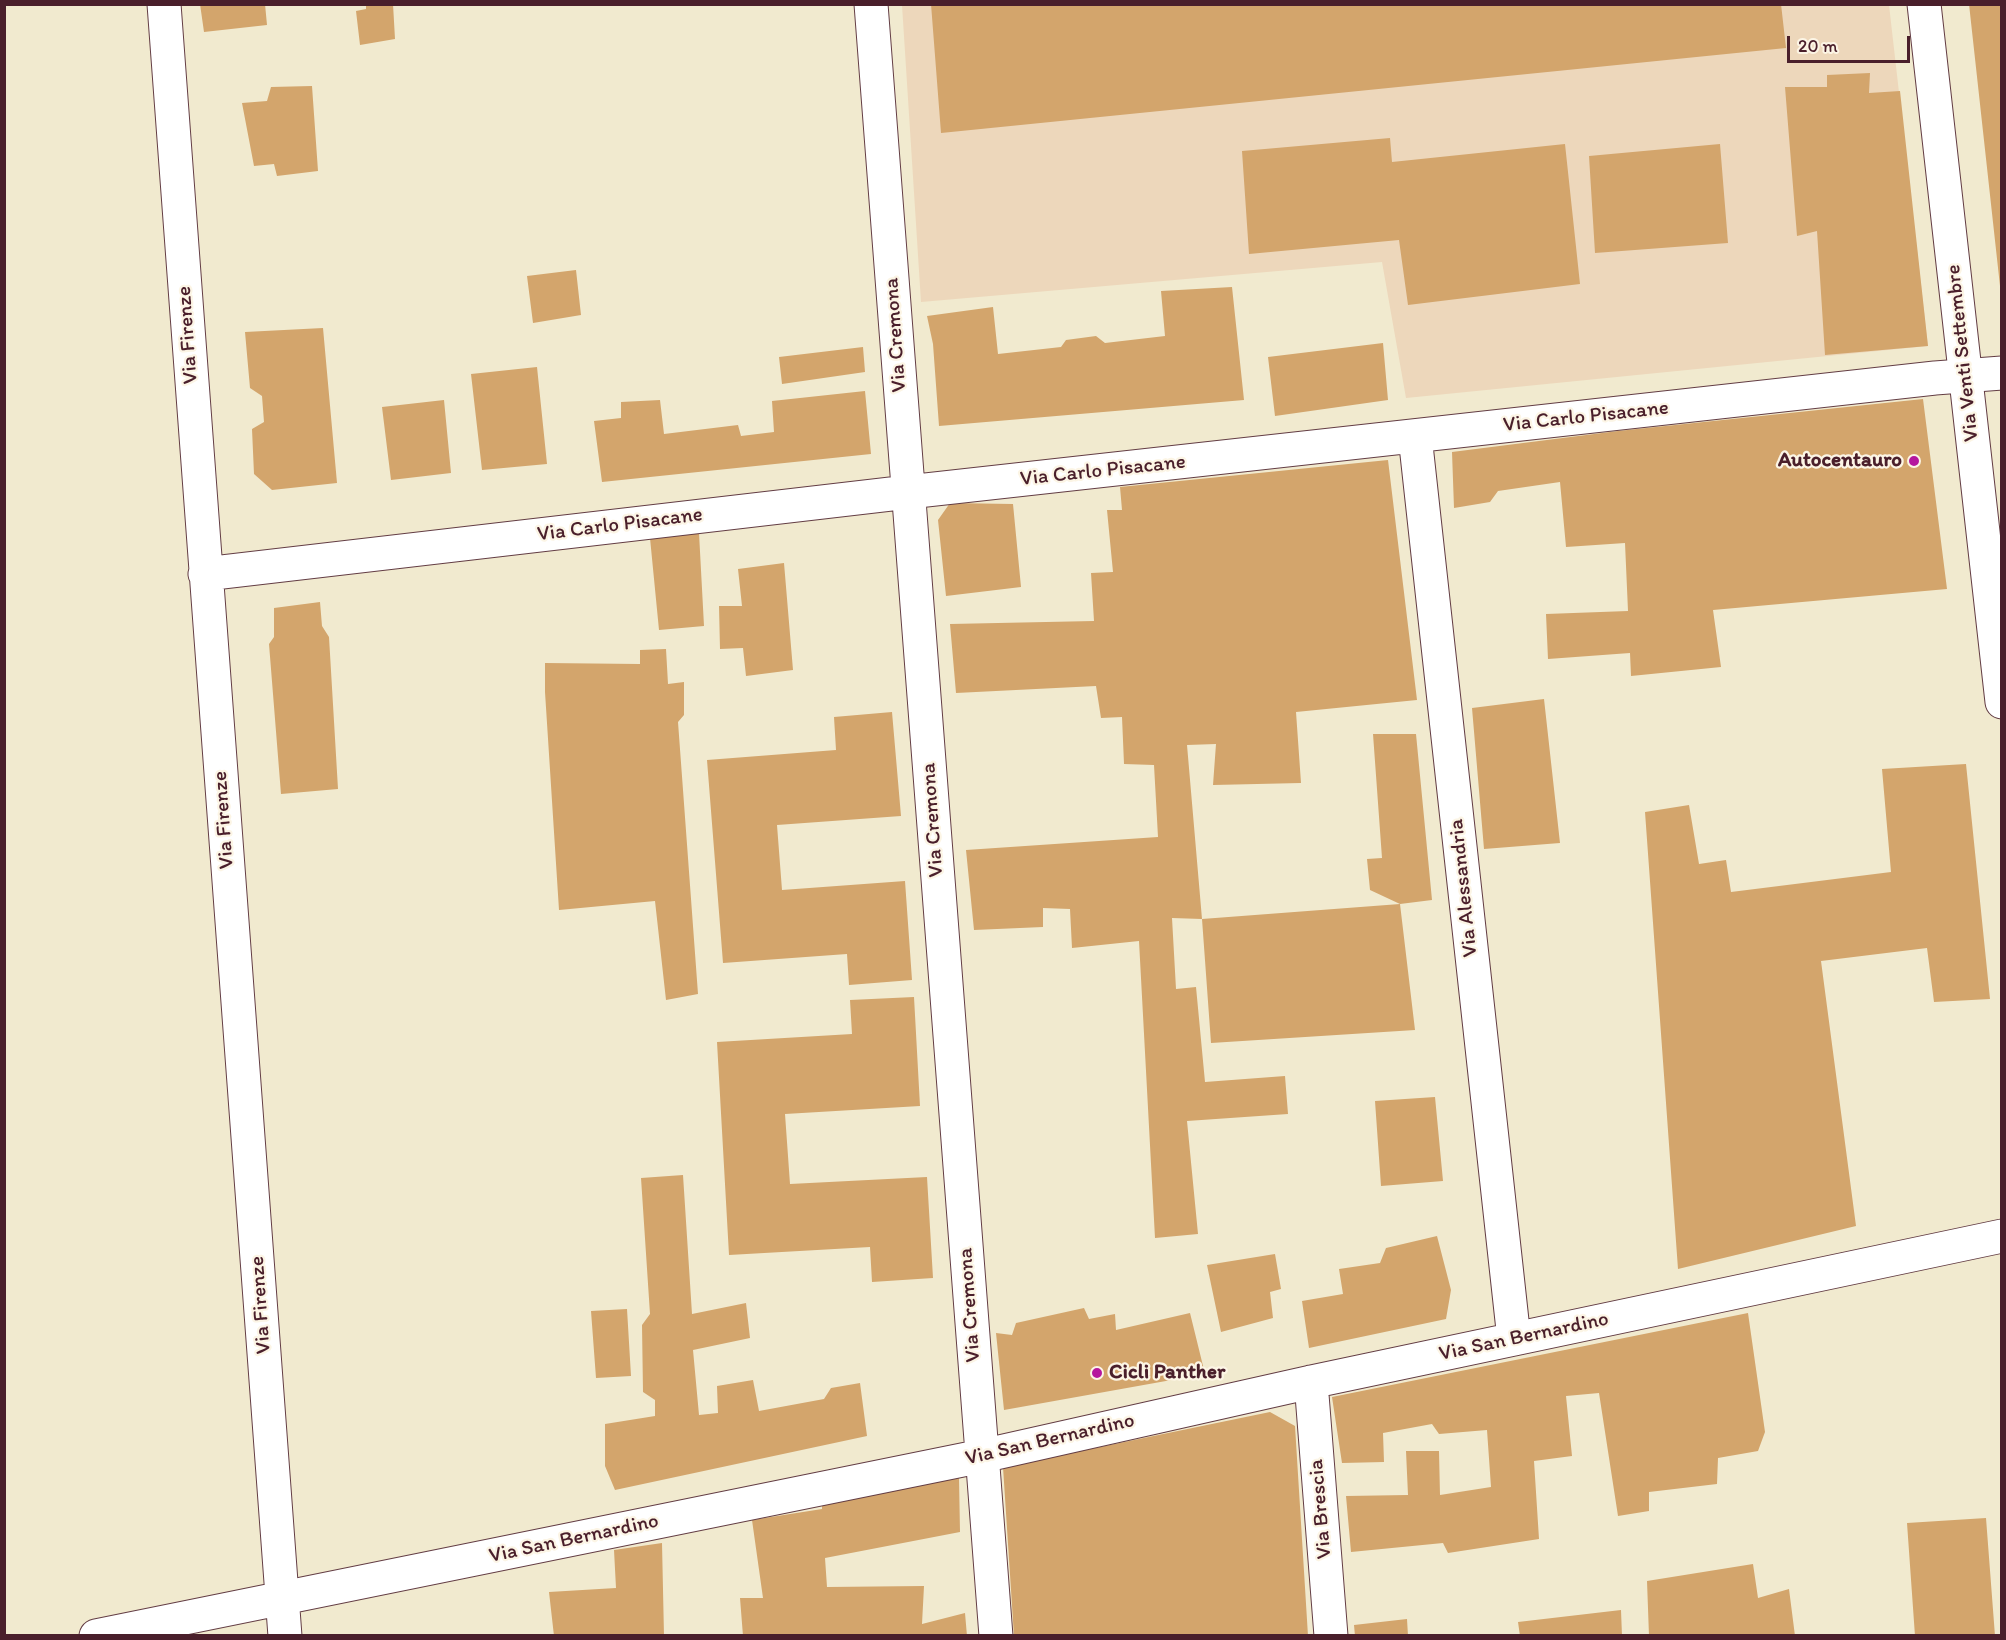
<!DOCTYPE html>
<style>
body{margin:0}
#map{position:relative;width:2006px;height:1640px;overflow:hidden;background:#f1eacf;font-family:Itim,sans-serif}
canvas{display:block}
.frame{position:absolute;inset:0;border:6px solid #4a1f2b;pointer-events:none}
.scale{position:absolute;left:1787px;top:36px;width:123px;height:27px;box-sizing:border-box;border:3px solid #4a1f2b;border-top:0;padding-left:8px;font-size:18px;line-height:21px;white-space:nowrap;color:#4a1f2b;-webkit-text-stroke:4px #fcf5e5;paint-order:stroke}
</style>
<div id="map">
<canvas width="2006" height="1640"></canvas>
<div class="frame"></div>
<div class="scale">20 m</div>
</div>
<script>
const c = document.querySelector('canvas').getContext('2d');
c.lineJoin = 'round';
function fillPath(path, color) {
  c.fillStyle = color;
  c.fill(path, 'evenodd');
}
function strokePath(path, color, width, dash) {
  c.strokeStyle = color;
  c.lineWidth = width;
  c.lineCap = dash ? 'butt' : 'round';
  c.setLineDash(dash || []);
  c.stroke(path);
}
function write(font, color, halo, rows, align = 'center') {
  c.font = font + ' Itim,sans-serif';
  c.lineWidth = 4.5;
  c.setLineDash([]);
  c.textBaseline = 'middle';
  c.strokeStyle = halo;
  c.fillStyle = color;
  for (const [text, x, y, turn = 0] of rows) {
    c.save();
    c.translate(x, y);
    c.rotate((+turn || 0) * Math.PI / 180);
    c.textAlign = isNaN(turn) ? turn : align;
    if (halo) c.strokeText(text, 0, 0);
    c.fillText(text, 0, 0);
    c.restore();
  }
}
fillPath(new Path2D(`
 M902,5H1889L1928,346L1406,398L1382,262L921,302Z`), '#edd7bb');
fillPath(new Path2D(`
 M200,4H265L267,25L204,32Z
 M366,4H393L395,39L360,45L356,11L366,9Z
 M931,4H1781L1786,48L941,133Z
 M1969,4H2002V285L2000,286Z
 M1870,73L1869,93L1900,91L1928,346L1825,355L1817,231L1797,236L1785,87H1827V75Z
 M312,86L318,171L277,176L274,164L254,166L242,103L267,101L271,87Z
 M1390,138L1392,162L1565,144L1580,284L1408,305L1399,240L1249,254L1242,151Z
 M1720,144L1728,243L1595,253L1589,156Z
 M576,270L581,315L533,323L527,276Z
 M1232,287L1244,400L939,426L933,344L927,316L993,307L998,354L1061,347L1066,340L1096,336L1105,343L1165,336L1161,291Z
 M323,328L337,483L272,490L254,474L252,429L264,422L262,396L250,388L245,332Z
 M1383,343L1388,400L1275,416L1268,357Z
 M863,347L865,372L782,384L779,357Z
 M537,367L547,464L482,470L471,374Z
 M865,391L871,454L602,482L594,421L621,418V402L660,400L664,434L738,425L741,436L774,432L772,401Z
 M1923,399L1947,589L1713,610L1721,667L1631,676L1630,653L1548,659L1546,614L1628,611L1625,543L1566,547L1560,482L1498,491L1490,502L1454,508L1452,452L1618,431Z
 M444,400L451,473L391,480L382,407Z
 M1388,460L1417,700L1296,712L1301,783L1213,785L1216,744L1187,745L1202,919L1172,918L1176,989L1196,987L1205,1082L1285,1076L1288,1114L1187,1121L1198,1234L1155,1238L1139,941L1072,948L1070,909L1043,908V927L974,930L966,850L1158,837L1154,765L1124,764L1122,717L1101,718L1096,686L956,693L950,624L1094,621L1091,573L1113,572L1107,510H1122L1120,487Z
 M950,503L1013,504L1021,587L946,596L938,520Z
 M699,533L704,626L659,630L650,538Z
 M784,563L793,670L746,676L743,648L720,649L719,606H742L738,569Z
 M320,602L322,626L329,637L338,789L281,794L269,644L274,637V608Z
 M666,649L668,684L684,682V715L678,722L698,994L666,1000L655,901L559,910L545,692V663L640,664V650Z
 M1544,699L1560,843L1484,849L1472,708Z
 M892,712L901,816L777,825L782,890L905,881L912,980L849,985L847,954L723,963L707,760L836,750L834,717Z
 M1373,734H1416L1432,900L1400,904L1370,890L1367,859L1382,858Z
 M1966,764L1990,999L1934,1002L1927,948L1821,961L1856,1226L1678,1269L1645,812L1689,805L1699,864L1726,860L1731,892L1891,872L1882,769Z
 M1400,904L1415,1030L1211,1043L1202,919Z
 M914,997L920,1106L785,1114L790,1184L927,1177L933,1278L872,1282L870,1247L729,1255L717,1042L852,1034L850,1000Z
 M1435,1097L1443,1181L1381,1186L1375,1101Z
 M683,1175L692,1314L746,1303L750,1338L693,1350L699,1415L718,1413L717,1386L753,1380L759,1411L824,1399L831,1388L860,1383L867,1436L615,1490L605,1466V1424L655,1416V1400L643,1392L642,1325L650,1314L641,1178Z
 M1437,1236L1451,1290L1446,1319L1309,1348L1302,1301L1343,1294L1339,1269L1380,1263L1386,1248Z
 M1275,1254L1281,1289L1270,1292L1273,1318L1221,1332L1207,1265Z
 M1084,1308L1089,1319L1115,1314L1116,1330L1190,1313L1205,1374L1004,1410L996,1333L1012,1335L1016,1323Z
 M627,1309L631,1376L596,1378L591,1311Z
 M1748,1313L1765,1432L1758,1451L1718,1458L1717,1484L1649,1492V1511L1618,1516L1599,1393L1566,1396L1572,1456L1534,1461L1539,1539L1448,1553L1443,1543L1351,1552L1346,1496L1408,1495L1406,1451H1439L1440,1495L1491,1487L1487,1430L1439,1434L1432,1424L1383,1433L1384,1462L1342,1463L1332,1397Z
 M1270,1412L1295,1426L1308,1636H1014L1003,1467Z
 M959,1478L960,1532L825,1558L827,1587L924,1586L922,1624L965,1613L967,1636H743L740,1598H763L752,1520L822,1509V1500Z
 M1986,1518L1995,1636H1915L1907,1523Z
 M662,1543L664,1636H554L549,1592L616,1588L614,1550Z
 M1753,1564L1758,1598L1789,1589L1795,1636H1649L1647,1581Z
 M1621,1610L1622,1636H1520L1518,1622Z
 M1407,1619L1408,1636H1355L1354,1625Z`), '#d3a56c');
const street = new Path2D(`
 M164,4L285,1636
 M871,4L996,1636
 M1415,436L1514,1339
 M205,574L908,492L1935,378L2002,373
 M1311,1382L1331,1636
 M96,1636L982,1456L1311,1382L2002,1236`);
const secondary = new Path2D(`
 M1924,4L2002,702`);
strokePath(street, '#633d44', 35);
strokePath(secondary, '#633d44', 35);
strokePath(street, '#fff', 33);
strokePath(secondary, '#fff', 33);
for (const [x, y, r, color] of [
 [1914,461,6,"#b5179e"],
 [1097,1373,6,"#b5179e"]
]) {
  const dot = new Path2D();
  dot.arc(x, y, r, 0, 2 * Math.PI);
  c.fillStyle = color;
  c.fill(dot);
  strokePath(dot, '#fcf5e5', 2);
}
write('21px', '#4a1f2b', '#fcf5e5', [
 ["Via Firenze",188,335,-94],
 ["Via Cremona",896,335,-94],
 ["Via Venti Settembre",1963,353,-96],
 ["Via Carlo Pisacane",1586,417,-6],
 ["Via Carlo Pisacane",1103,471,-6],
 ["Via Carlo Pisacane",620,525,-7],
 ["Via Firenze",224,820,-94],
 ["Via Cremona",933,820,-94],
 ["Via Alessandria",1464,888,-96],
 ["Via Firenze",261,1305,-94],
 ["Via Cremona",970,1305,-94],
 ["Via San Bernardino",1524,1337,-12],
 ["Via San Bernardino",1050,1440,-13],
 ["Via Brescia",1321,1509,-95],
 ["Via San Bernardino",574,1539,-12]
]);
write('bold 21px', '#4a1f2b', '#fcf5e5', [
 ["Autocentauro",1902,461],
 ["Cicli Panther",1109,1373,"left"]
], 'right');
</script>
